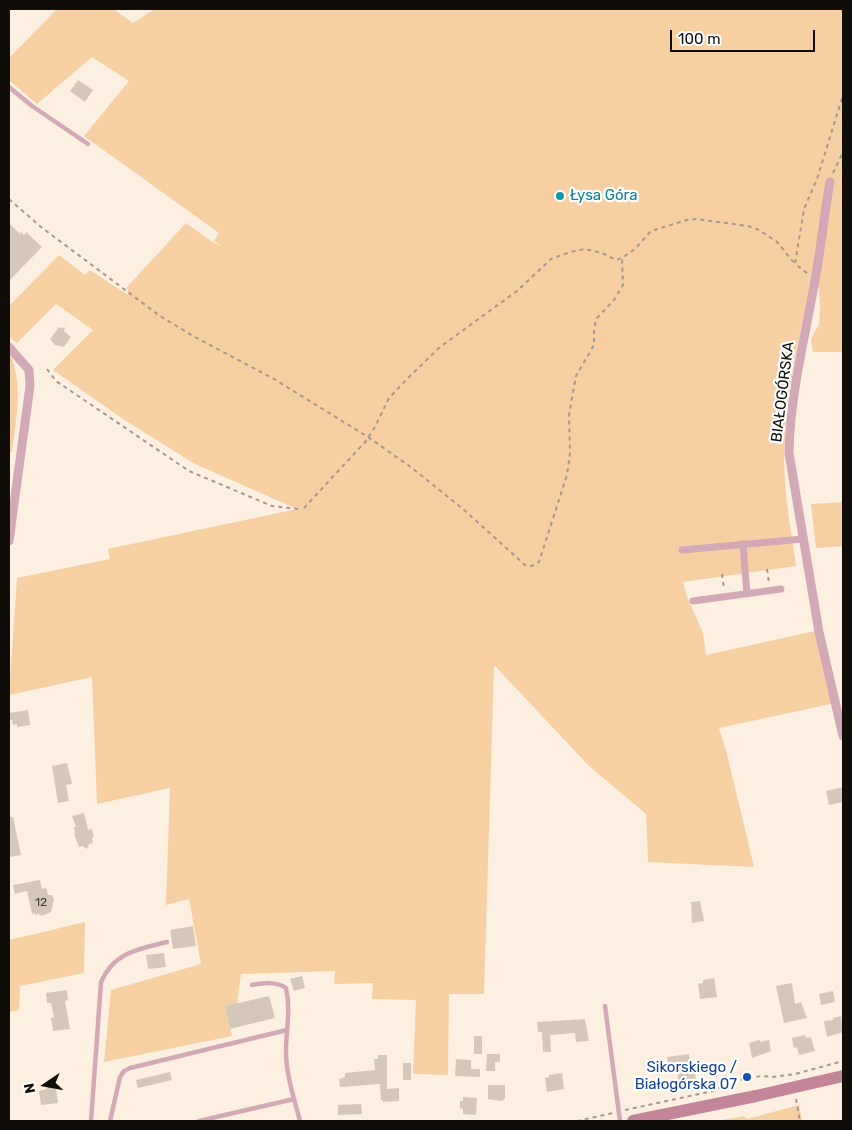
<!DOCTYPE html>
<meta charset="utf-8">
<style>
body{margin:0}
#map{position:relative;width:852px;height:1130px;overflow:hidden;background:#fef0e0;font-family:Rubik,sans-serif}
canvas{display:block}
.frame{position:absolute;inset:0;border:10px solid #110d08;pointer-events:none}
.north{position:absolute;left:20px;top:1060px;width:50px;height:50px;-webkit-text-stroke:4px #fff;paint-order:stroke;rotate:258deg;font-size:14px;font-weight:700;line-height:20px;text-align:center;color:#110d08}
.north::after{content:'';display:block;margin:auto;width:18px;height:22px;background:#110d08;clip-path:polygon(50% 0,100% 100%,50% 72%,0 100%)}
.scale{position:absolute;left:670px;top:30px;width:145px;height:22px;box-sizing:border-box;border:2px solid #110d08;border-top:0;padding-left:6px;font-size:15px;line-height:18px;white-space:nowrap;color:#110d08;-webkit-text-stroke:4px #fff;paint-order:stroke}
</style>
<div id="map">
<canvas width="852" height="1130"></canvas>
<div class="frame"></div>
<div class="north">N</div>
<div class="scale">100 m</div>
</div>
<script>
const c = document.querySelector('canvas').getContext('2d');
c.lineJoin = 'round';
function fillPath(path, color) {
  c.fillStyle = color;
  c.fill(path, 'evenodd');
}
function strokePath(path, color, width, dash) {
  c.strokeStyle = color;
  c.lineWidth = width;
  c.lineCap = dash ? 'butt' : 'round';
  c.setLineDash(dash || []);
  c.stroke(path);
}
function write(font, color, halo, rows, align = 'center') {
  c.font = font + ' Rubik,sans-serif';
  c.lineWidth = 4.5;
  c.setLineDash([]);
  c.textBaseline = 'middle';
  c.strokeStyle = halo;
  c.fillStyle = color;
  for (const [text, x, y, turn = 0] of rows) {
    c.save();
    c.translate(x, y);
    c.rotate((+turn || 0) * Math.PI / 180);
    c.textAlign = isNaN(turn) ? turn : align;
    if (halo) c.strokeText(text, 0, 0);
    c.fillText(text, 0, 0);
    c.restore();
  }
}
fillPath(new Path2D(`
 M57,9H113L133,23L155,9H843V352H813L811,339L819,324L820,310L819,288L810,289C795,351 781,417 785,482C787,510 792,538 796,566L683,582L687,597L703,633L706,655L815,631L831,704L719,728L726,750L754,867L648,862L646,814L588,765L494,665L484,994H449L448,1075L413,1074L416,1000L372,999L373,983L334,984L335,971L241,974L237,1004L225,1007L232,1036L104,1062L111,990L201,964L189,899L166,905L170,788L97,804L92,677L9,695L17,578L110,559L108,549L297,509L195,464L123,419L53,370L93,330L56,304L17,343L9,336V306L59,255L85,275L90,270L128,295L127,287L186,223L211,241L224,248L214,241L219,233L84,136L129,81L92,57L37,104L9,80V58Z
 M9,352C24,383 16,419 12,452H9Z
 M843,502V546L816,548L811,504Z
 M85,922L84,973L20,986L19,1010L9,1012V940Z
 M799,1105L802,1121H716L744,1116L747,1119Z`), '#f6cfa3');
fillPath(new Path2D(`
 M78,80L93,90L85,102L70,91Z
 M9,223L20,234L21,232L24,235L26,232L42,247L9,281Z
 M59,327L61,328L65,327L64,331L71,337L64,347L55,345L50,339Z
 M28,710L30,725L17,727V724L13,725L12,720H9V713Z
 M67,763L72,784L66,785L69,801L58,803L52,766Z
 M843,787V802L829,805L826,791Z
 M84,813L88,830L92,829L94,837H92L93,843L89,844L87,849L82,846L79,847L74,834L75,833L74,827H76L72,816Z
 M9,817H13L21,855L10,857Z
 M40,880L42,889L46,888L48,895H52L54,900L51,912L42,916L39,914L35,915V913L32,914L27,891L15,894L13,885Z
 M700,901L704,921L692,923L691,902Z
 M193,926L196,946L173,949L170,930Z
 M164,953L166,967L148,969L146,955Z
 M302,976L305,988L294,991L290,979Z
 M714,978L717,997L700,999L698,984L703,983V980Z
 M792,983L795,1004L801,1002L807,1018L784,1023L776,986Z
 M67,990L68,1000L65,1001L70,1029L53,1031L51,1018L54,1017L51,1003H47L46,993Z
 M833,991L835,1002L821,1005L819,994Z
 M269,996L275,1018L230,1029L225,1006Z
 M841,1016L843,1032L827,1037L824,1021L833,1020V1018Z
 M585,1019L589,1041L576,1042L575,1033L550,1035L551,1052H543L542,1032H538L537,1022Z
 M805,1035L806,1038L811,1037L815,1051L799,1055L797,1047L794,1048L792,1038Z
 M474,1036H482V1054H474Z
 M760,1040V1042L769,1040L771,1051L752,1058L749,1043Z
 M487,1054H500V1062H495V1071H486Z
 M689,1054L691,1073H695L697,1087L680,1090L677,1072L669,1073L667,1057Z
 M378,1055H387V1089L399,1088V1101L383,1102V1100H381L380,1084L340,1087L339,1079L345,1077V1073L375,1070L374,1059H378Z
 M456,1059L471,1060V1069H480V1077L455,1076Z
 M403,1063H411V1080H403Z
 M170,1072L172,1080L138,1088L136,1080Z
 M562,1073L564,1089L547,1092L545,1078L549,1077V1075Z
 M55,1083L58,1103L41,1105L39,1091L47,1089L46,1085Z
 M488,1085H505V1098L502,1101L488,1099Z
 M463,1097L477,1098L476,1115L463,1114V1109L460,1108V1101H463Z
 M361,1104L362,1114L338,1115V1105Z`), '#d6c8b8');
strokePath(new Path2D(`
 M833,173L843,152
 M9,199L41,227L160,316L193,336L274,379L368,437L412,468L463,509L525,565L532,566L539,562L567,475L570,453L569,415L576,376L594,345V328L597,318L614,300L623,285L622,258
 M807,273L795,264L804,209L817,179L843,95
 M47,369L56,381L189,471L272,506L298,509
 M304,508L366,441L375,427L389,398L409,377L440,347L517,291L551,259L570,252L585,249L602,253L616,260L622,258L635,249L651,231L687,220L696,219L748,226L759,230L777,242L795,264
 M767,569L769,583
 M722,574L724,589
 M796,1099L800,1121
 M625,1110L713,1091L734,1081L761,1076L773,1077L795,1074L843,1061
 M577,1121L613,1113`), '#a4998e', 2, [4, 4]);
strokePath(new Path2D(`
 M9,87L32,106L88,144
 M252,985C264,983 276,981 286,988C291,1009 286,1030 286,1051C286,1075 294,1098 300,1121
 M605,1006L620,1121
 M91,1121L101,982C114,952 139,949 167,942
 M110,1121L120,1077L124,1071L130,1068L287,1030
 M199,1121L294,1099`), '#d4a9b6', 4.5);
strokePath(new Path2D(`
 M743,544L747,594
 M682,550L803,539
 M693,601L781,589`), '#d4a9b6', 7);
strokePath(new Path2D(`
 M830,182C824,215 821,248 815,280C805,338 790,394 789,453L819,632L843,736
 M9,347L29,370L30,386L9,541`), '#d4a9b6', 9);
strokePath(new Path2D(`
 M633,1121L756,1096L843,1076`), '#c28599', 12);
for (const [x, y, r, color] of [
 [560,196,5,"#0f9aa8"],
 [747,1077,5,"#1a4fb4"]
]) {
  const dot = new Path2D();
  dot.arc(x, y, r, 0, 2 * Math.PI);
  c.fillStyle = color;
  c.fill(dot);
  strokePath(dot, '#fff', 2);
}
write('12px', '#423c34', null, [
 ["12",41,903]
]);
write('15px', '#0d838f', '#fff', [
 ["Łysa Góra",570,196]
], 'left');
write('15px', '#110d08', '#fff', [
 ["BIAŁOGÓRSKA",783,392,-83]
]);
write('15px', '#164399', '#fff', [
 ["Sikorskiego /",737,1068],
 ["Białogórska 07",737,1085]
], 'right');
</script>
